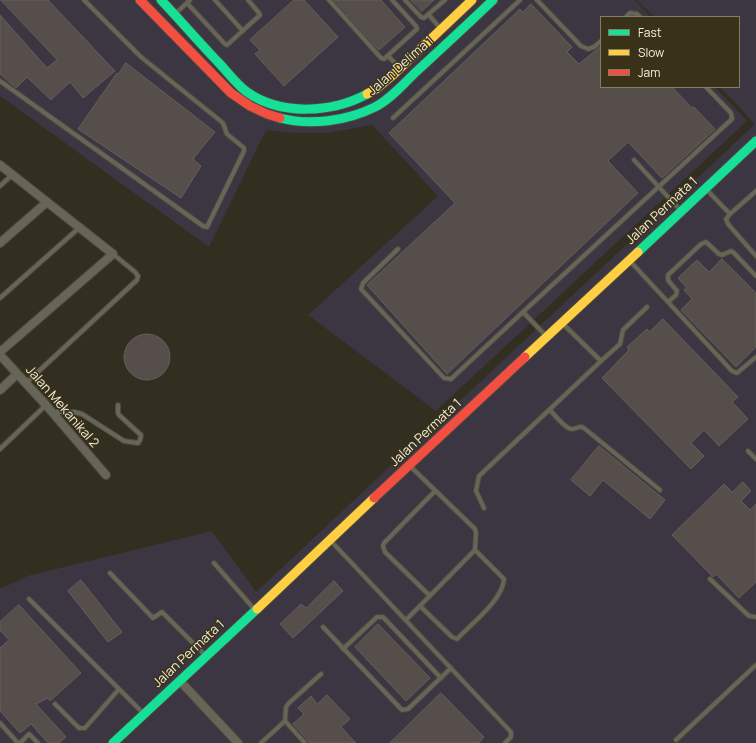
<!DOCTYPE html>
<style>
body{margin:0}
#map{position:relative;width:756px;height:743px;overflow:hidden;background:#322e20;font-family:Manrope,sans-serif}
canvas{display:block}
.legend{position:absolute;left:600px;top:16px;width:140px;height:72px;box-sizing:border-box;background:#3a3218;border:1px solid #837c67;margin:0;padding:5px 7px;list-style:none;font-size:12px;color:#f1ecdd}
.legend li{display:flex;align-items:center;gap:8px;height:20px}
.legend b{width:20px;border:1px solid #837c67}
</style>
<div id="map">
<canvas width="756" height="743"></canvas>
<ul class="legend">
<li><b style="height:5px;background:#16e098"></b>Fast</li>
<li><b style="height:5px;background:#ffcf43"></b>Slow</li>
<li><b style="height:5px;background:#f24e42"></b>Jam</li>
</ul>
</div>
<script>
const c = document.querySelector('canvas').getContext('2d');
c.lineJoin = 'round';
function fillPath(path, color) {
  c.fillStyle = color;
  c.fill(path, 'evenodd');
}
function strokePath(path, color, width, dash) {
  c.strokeStyle = color;
  c.lineWidth = width;
  c.lineCap = dash ? 'butt' : 'round';
  c.setLineDash(dash || []);
  c.stroke(path);
}
function write(font, color, halo, rows, align = 'center') {
  c.font = font + ' Manrope,sans-serif';
  c.lineWidth = 3;
  c.setLineDash([]);
  c.textBaseline = 'middle';
  c.strokeStyle = halo;
  c.fillStyle = color;
  for (const [text, x, y, turn = 0] of rows) {
    c.save();
    c.translate(x, y);
    c.rotate((+turn || 0) * Math.PI / 180);
    c.textAlign = isNaN(turn) ? turn : align;
    if (halo) c.strokeText(text, 0, 0);
    c.fillText(text, 0, 0);
    c.restore();
  }
}
fillPath(new Path2D(`
 M0,0H635L651,17H601V87H715L747,121L436,411L308,315L438,196L372,125L328,133H296L266,130L209,247L0,96Z
 M637,0H756V743H0V589L27,576L212,531L256,592L755,124L720,87H739V17H654Z`), '#3c3542');
const building = new Path2D(`
 M1,0H48L115,71L83,98L70,82L51,100L27,77L16,88L0,74V15L47,68L57,60Z
 M294,0H304L338,37L284,86L255,54L260,50L250,40Z
 M334,0H381L405,27L379,50Z
 M411,0H434L422,11Z
 M531,4L572,47L567,52L579,64L601,46V87H672L692,108L694,107L715,129L662,178L628,142L608,161L638,193L447,374L367,285L455,203L389,133L520,9L523,12Z
 M126,63L215,132L193,159L201,166L181,198L78,129L117,73L118,74Z
 M722,259L756,293V347L736,367L681,310L692,299L684,290L687,288L678,278L697,260L709,272Z
 M663,319L738,397L732,402L748,419L719,446L704,430L691,443L704,456L691,469L602,378L629,350L627,347L647,329L649,332Z
 M124 357a23 23 0 1 1 46 0a23 23 0 1 1-46 0Z
 M599,446L665,500L650,519L603,480L590,496L571,480Z
 M743,482L751,491L741,501L750,510L756,504V582L739,598L716,574L713,577L672,535L724,484L732,492Z
 M81,580L122,632L108,642L68,591Z
 M334,581L343,591L293,638L280,624L301,604L306,608Z
 M19,605L81,673L50,701L48,698L36,704L66,737L59,743H48L31,724L20,733L0,711V648L9,640L0,630V622Z
 M378,624L430,678L406,701L355,647Z
 M441,693L484,737L479,743H390Z
 M327,695L350,719L341,727L356,743H310L293,724L304,714L298,708L311,696L317,704Z`);
fillPath(building, '#564e4b');
strokePath(building, '#655e5b', 1);
const lane = new Path2D(`
 M215,0L243,31
 M329,0L381,58L384,59L417,29L416,26L392,0
 M405,0L421,17L424,18L445,0
 M537,0L581,46L588,49L594,47L601,41
 M187,3L225,44L227,45L260,15L259,13L248,0
 M175,14L190,0
 M429,15L440,28
 M626,17L630,13L637,14L640,17
 M388,56L400,68
 M0,81L203,226L207,227L244,151V148L227,134L223,123L141,57L84,0
 M393,118L520,0
 M634,160L681,211
 M0,186L12,175
 M706,189L730,214
 M756,191L730,214L726,219L728,224L756,256
 M398,249L363,283L361,289L444,378L451,379L523,312L547,337
 M629,260L732,371L737,373L756,357
 M0,298L79,228
 M668,302L676,295L677,291L668,280V275L701,244L706,242L719,254L722,255L731,251L734,253L756,276
 M523,312L732,119L731,113L706,87
 M601,361L620,344L623,330L647,307
 M26,383L137,280L138,276L135,272L113,254
 M550,410C554,414 565,429 572,429C577,429 579,425 584,428L660,490
 M53,412H74L82,414L124,441L138,443L140,440L141,435L119,415L118,413V405
 M0,449L46,405
 M748,451L756,459
 M410,466L475,529L476,533L475,550L504,579C503,600 471,624 457,639L452,637L420,606
 M484,508L476,491L479,476L601,361L562,323
 M330,540L511,732V737L505,743
 M214,563L255,610
 M110,573L153,618L162,612L206,656
 M710,579L749,616L756,617
 M430,596L385,552L383,546L384,543L435,491
 M29,599L144,714
 M406,620L475,550
 M323,627L402,710L408,709L451,668
 M343,649L377,617H383L441,678
 M55,704L79,728H85L119,689
 M285,721L286,707L289,703L321,674
 M0,723L18,743
 M676,740L756,665
 M20,743L29,734L38,743
 M261,743L285,721L305,743`);
const street = new Path2D(`
 M0,165L113,254L0,352
 M0,243L47,202
 M0,355L46,405L106,475
 M0,390L17,374
 M180,681L238,743`);
const fast = new Path2D(`
 M161,0C180,20 198,41 217,61C227,71 236,84 247,92C281,116 332,113 367,94
 M280,118C310,126 347,121 375,107C391,99 404,83 417,71C442,48 468,24 493,0
 M638,252L756,141
 M113,743L257,609`);
const slow = new Path2D(`
 M367,94L376,89L394,74L472,0
 M525,357L638,252
 M257,609L374,498`);
const jam = new Path2D(`
 M140,0L231,93L250,106L267,114L280,118
 M374,498L525,357`);
strokePath(lane, '#4c493d', 6);
strokePath(street, '#4c493d', 10);
strokePath(fast, '#4c493d', 11);
strokePath(slow, '#4c493d', 11);
strokePath(jam, '#4c493d', 11);
strokePath(lane, '#676458', 4);
strokePath(street, '#676458', 8);
strokePath(fast, '#16e098', 9);
strokePath(slow, '#ffcf43', 9);
strokePath(jam, '#f24e42', 9);
write('13px', '#f1ecdd', '#3a3218', [
 ["Jalan Delima 1",401,66,-41],
 ["Jalan Permata 1",662,211,-43],
 ["Jalan Mekanikal 2",62,407,49],
 ["Jalan Permata 1",426,433,-43],
 ["Jalan Permata 1",189,654,-43]
]);
</script>
